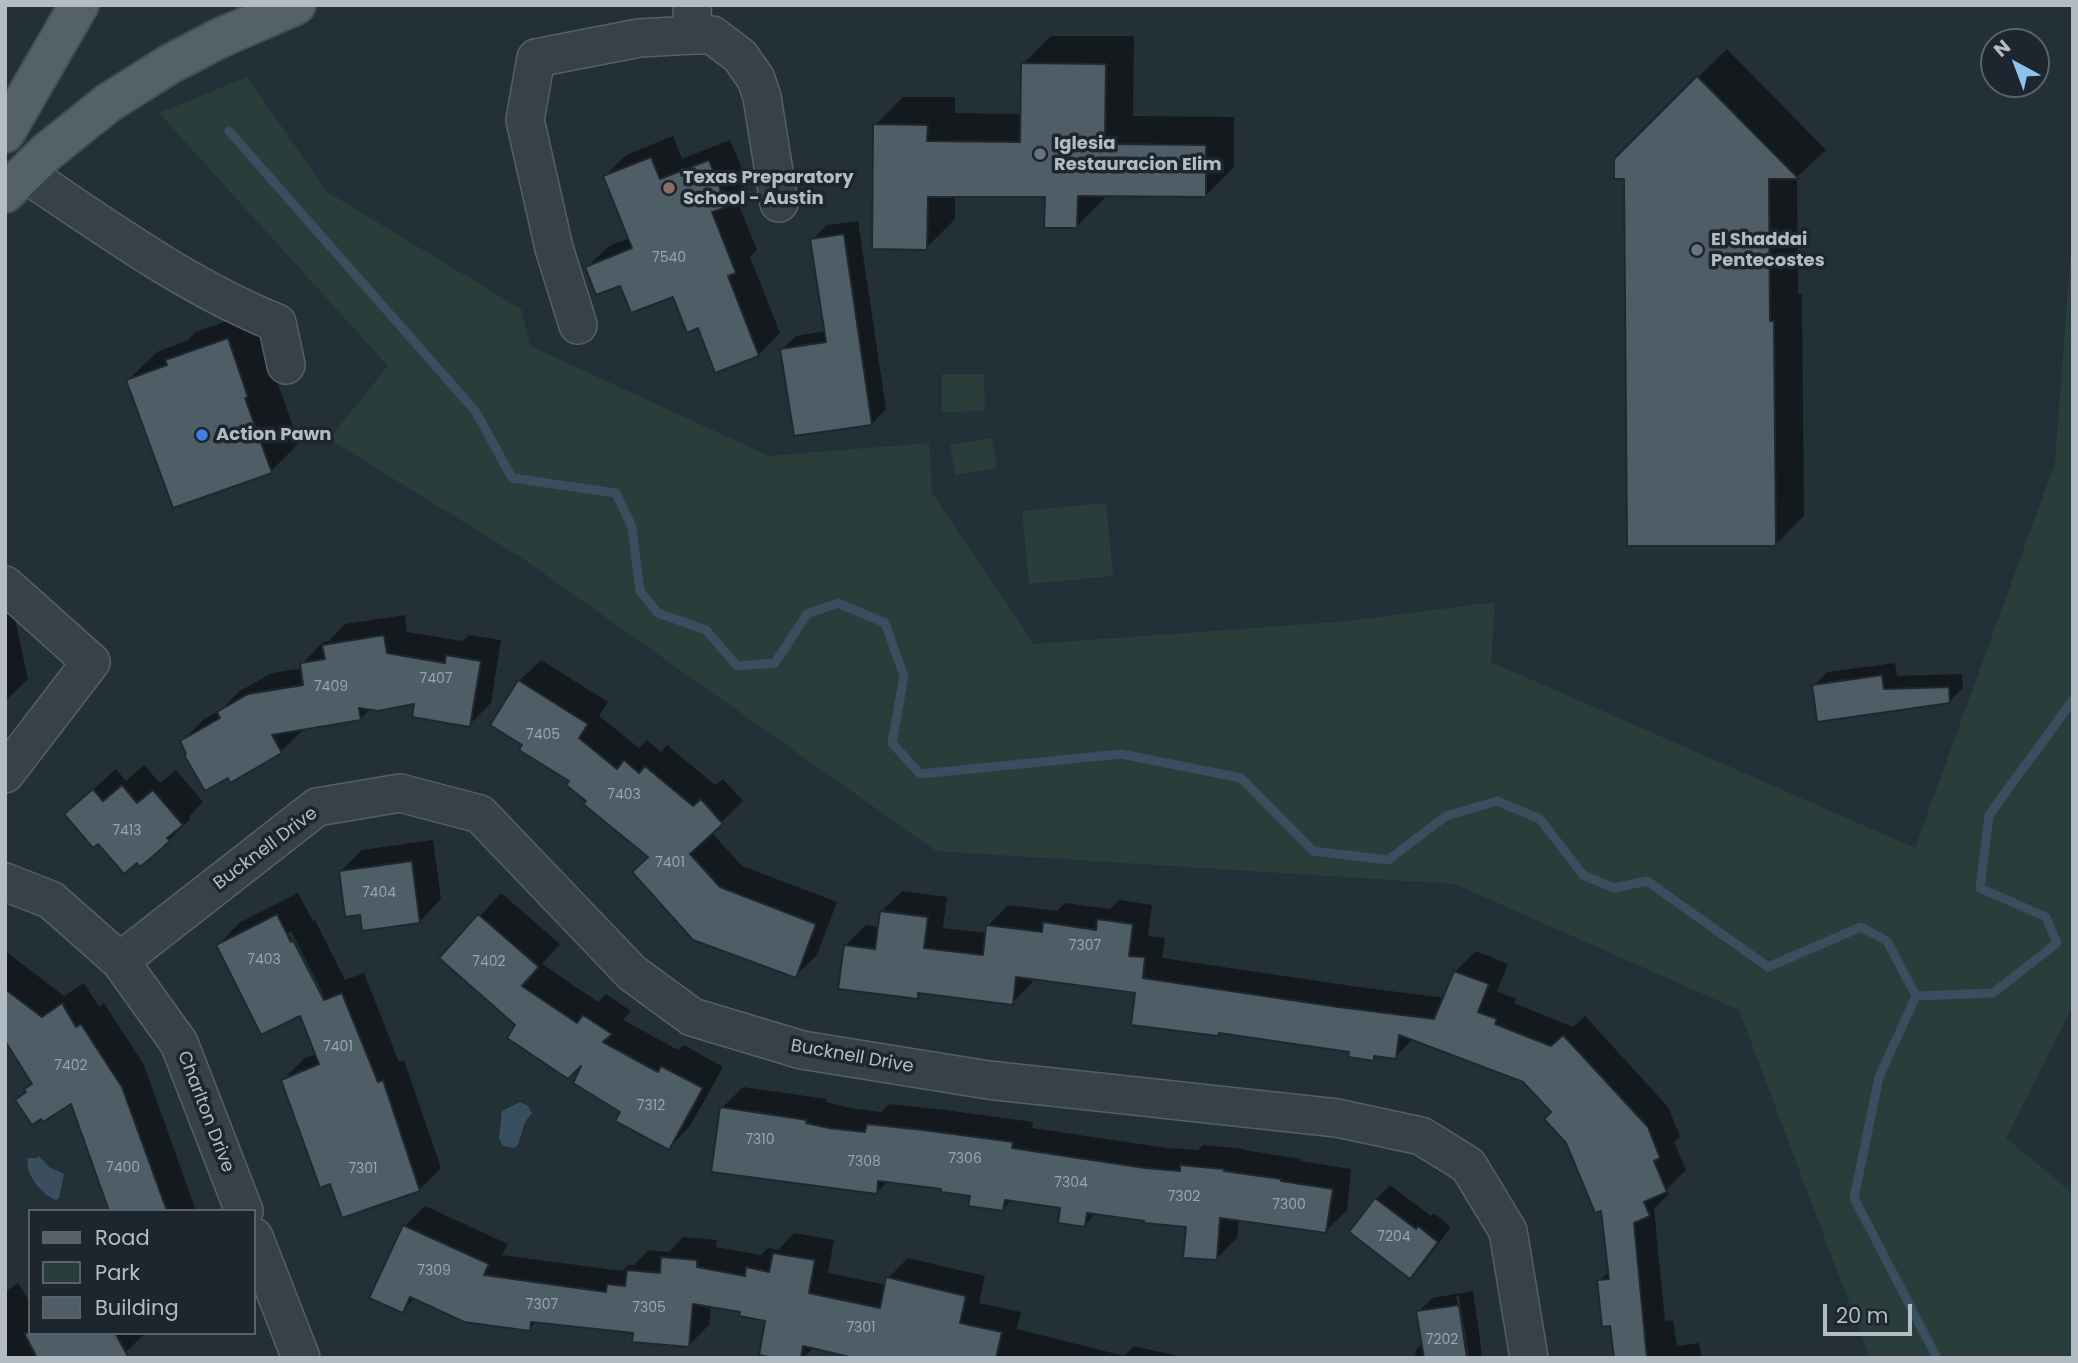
<!DOCTYPE html>
<style>
body{margin:0}
#map{position:relative;width:2078px;height:1363px;overflow:hidden;background:#243038;font-family:Poppins,sans-serif}
canvas{display:block}
.frame{position:absolute;inset:0;border:7px solid #b3bcc5;pointer-events:none}
.legend{position:absolute;left:28px;top:1209px;width:228px;height:126px;box-sizing:border-box;background:#1d262e;border:2px solid #59626a;margin:0;padding:9px 12px;list-style:none;font-size:21px;color:#b3bcc5}
.legend li{display:flex;align-items:center;gap:14px;height:35px}
.legend b{width:35px;border:2px solid #59626a}
.north{position:absolute;left:1980px;top:28px;width:70px;height:70px;box-sizing:border-box;background:#1d262e;border:2px solid #59626a;border-radius:50%;rotate:319deg;font-size:19px;font-weight:700;line-height:28px;text-align:center;color:#b3bcc5}
.north::after{content:'';display:block;margin:auto;width:24px;height:32px;background:#8ec2ee;clip-path:polygon(50% 0,100% 100%,50% 72%,0 100%)}
.scale{position:absolute;left:1823px;top:1304px;width:89px;height:32px;box-sizing:border-box;border:4px solid #b3bcc5;border-top:0;padding-left:9px;font-size:21px;line-height:24px;white-space:nowrap;color:#b3bcc5;-webkit-text-stroke:5px #1d262e;paint-order:stroke}
</style>
<div id="map">
<canvas width="2078" height="1363"></canvas>
<div class="frame"></div>
<ul class="legend">
<li><b style="height:9px;background:#556169"></b>Road</li>
<li><b style="height:19px;background:#293e3b"></b>Park</li>
<li><b style="height:19px;background:#4f5d67"></b>Building</li>
</ul>
<div class="north">N</div>
<div class="scale">20 m</div>
</div>
<script>
const c = document.querySelector('canvas').getContext('2d');
c.lineJoin = 'round';
function fillPath(path, color) {
  c.fillStyle = color;
  c.fill(path, 'evenodd');
}
function strokePath(path, color, width, dash) {
  c.strokeStyle = color;
  c.lineWidth = width;
  c.lineCap = dash ? 'butt' : 'round';
  c.setLineDash(dash || []);
  c.stroke(path);
}
function write(font, color, halo, rows, align = 'center') {
  c.font = font + ' Poppins,sans-serif';
  c.lineWidth = 7;
  c.setLineDash([]);
  c.textBaseline = 'middle';
  c.strokeStyle = halo;
  c.fillStyle = color;
  for (const [text, x, y, turn = 0] of rows) {
    c.save();
    c.translate(x, y);
    c.rotate((+turn || 0) * Math.PI / 180);
    c.textAlign = isNaN(turn) ? turn : align;
    if (halo) c.strokeText(text, 0, 0);
    c.fillText(text, 0, 0);
    c.restore();
  }
}
fillPath(new Path2D(`
 M247,77L327,192L521,309L530,346L769,456L929,443L932,493L1034,644L1349,621L1495,602L1491,662L1915,848L2055,463L2073,223V1005L2006,1138L2073,1194V1358H1870L1739,1010L1455,884L936,851L522,558L329,439L388,366L159,113Z
 M942,374H984L985,411L942,412Z
 M992,438L997,468L955,475L950,445Z
 M1106,503L1113,576L1029,584L1022,511Z`), '#293e3b');
fillPath(new Path2D(`
 M520,1102L528,1106L532,1113L525,1122L518,1145L514,1148L503,1146L499,1138L502,1111Z
 M39,1156L49,1167L64,1174L59,1198L56,1200C42,1195 24,1174 28,1158H37Z`), '#394e5e');
fillPath(new Path2D(`
 M1051,36H1134L1133,116L1234,117V167L1206,195L1105,194V198L1076,227L1047,196L955,195V219L926,248L875,125L903,97H955V113L1022,114L1023,64Z
 M1727,49L1826,150L1797,177L1798,294H1802V298L1804,516L1776,544L1626,177L1615,159Z
 M673,136L682,159L730,140L748,183L735,196L757,250L750,257L780,333L758,355L699,326L674,294L621,283L587,267L609,246L629,238L605,176L626,155Z
 M858,221L886,409L872,424L781,350L796,336L826,331L812,240L827,225Z
 M256,311L273,370L299,443L271,471L128,380L157,352L188,340L196,332Z
 M8,587L28,679L5,701V588Z
 M405,615L407,632L462,641L469,635L501,640L491,703L469,725L417,702L371,708L360,719L303,730L281,751L231,780L182,742L203,720L222,709L240,691L272,673L303,668L302,664L323,642L329,641L345,624Z
 M541,660L608,702L599,716L639,748L647,740L661,752L667,745L715,785L723,779L743,801L711,832L742,866L837,902L817,955L795,976L650,856L589,801L572,781L525,744L519,681Z
 M1895,663L1897,676L1962,674L1963,688L1949,701L1814,686L1827,672Z
 M144,765L160,783L176,770L203,802L189,817L190,819L169,840L98,842L66,814L116,769L126,781Z
 M433,840L441,899L420,921L361,913L340,872L362,850Z
 M902,891L947,897L943,928L987,933L988,926L1008,905L1057,911L1065,903L1110,909L1119,900L1152,905L1148,936L1165,938L1162,958L1359,987L1445,998L1455,972L1476,951L1508,964L1497,991L1516,999L1514,1003L1573,1027L1585,1016L1668,1107L1680,1136L1674,1142L1686,1170L1667,1189L1669,1194L1654,1209L1665,1321L1673,1320L1677,1346L1699,1343L1702,1358H1616L1611,1324L1599,1281L1610,1270L1603,1209L1553,1112L1524,1081L1414,1038L1395,1057L1377,1055L1373,1059L1351,1050L1137,992L1033,978L1032,983L1012,1003L922,992L917,997L845,946L866,925L880,927L882,911Z
 M298,893L313,921L315,920L345,980L364,973L399,1062L404,1060L441,1168L419,1190L332,1182L283,1080L305,1058L317,1054L301,1014L218,945L239,923ZM291,931L324,996H320L288,933Z
 M501,893L560,944L542,964L598,1002L606,994L631,1011L623,1020L678,1050L684,1045L723,1067L690,1126L669,1148L622,1112L586,1059L518,1024L442,958Z
 M5,951L64,996L84,983L99,1007L104,1003L144,1065L196,1211H107L110,1208L72,1101L18,1100L33,1082L5,1038Z
 M743,1087L827,1099L826,1102L850,1108L881,1112L889,1104L945,1110L1033,1122L1032,1128L1167,1148L1198,1150L1203,1145L1244,1149V1150L1301,1159L1300,1161L1351,1169L1347,1210L1326,1231L1239,1219L1237,1238L1216,1259L1187,1225L1097,1212L1085,1225L1062,1207L1012,1199L1003,1209L972,1195L943,1188L888,1181L876,1193L722,1108Z
 M1390,1185L1431,1216L1434,1213L1451,1227L1424,1263L1410,1277L1376,1199Z
 M425,1206L508,1244L502,1255L622,1271L629,1265H634L649,1250L669,1252L683,1237L717,1240L716,1247L761,1255L768,1248L778,1250L794,1233L834,1240L828,1273L886,1285L888,1278L908,1258L985,1276L979,1303L1021,1312L1017,1329L1124,1356L1134,1346L1187,1358H853L814,1347L803,1358H784L767,1319L742,1311L711,1305L709,1325L689,1345L635,1332L537,1321L529,1329L416,1297L402,1311L372,1297L405,1226Z
 M18,1283L30,1302V1333H145L125,1353L83,1358H5V1292Z
 M1473,1291L1482,1354L1480,1358H1469L1459,1296H1456L1465,1358H1416L1415,1351L1423,1343L1418,1312L1432,1298Z`), '#0007');
strokePath(new Path2D(`
 M229,131L476,412L512,478L616,493L632,527L640,591L658,613L706,630L737,666L775,663L807,614L838,603L885,623L904,676L892,743L920,774L1121,754L1241,778L1313,851L1388,860L1446,816L1497,801L1540,819L1583,875L1614,888L1647,881L1768,967L1861,927L1887,941L1916,996
 M1937,1358L1854,1198L1879,1077L1916,996L1993,993L2057,943L2046,917L1980,888L1989,815L2073,700`), '#394e5e', 9);
const building = new Path2D(`
 M1021,63L1106,64L1105,144L1206,145V197L1078,196L1077,228H1044L1045,197H928L927,250L872,249L873,124L928,125L927,141L1020,142Z
 M1697,76L1799,179H1769L1770,321H1774V328L1776,546H1627L1624,179H1614V159Z
 M651,157L660,179L709,160L727,207L712,212L736,273L728,276L759,356L715,373L698,328L687,333L673,297L631,313L620,286L596,295L585,267L632,248L603,176Z
 M844,234L872,425L794,436L780,349L826,342L810,239Z
 M228,338L248,397L245,398L272,473L173,508L126,380L167,365L165,360Z
 M384,635L387,653L445,663L446,655L481,661L470,727L412,717L414,704L378,711L359,708L361,720L272,735L282,753L230,783L228,778L205,791L184,755L186,754L180,741L220,718L217,712L248,694L303,685L300,663L325,659L322,645Z
 M1882,675L1884,689L1949,687L1950,703L1817,722L1812,685Z
 M518,680L588,724L579,738L617,769L624,760L639,773L645,766L693,806L701,799L723,824L690,854L720,887L816,924L796,978L693,940L632,872L648,857L583,804L586,801L566,785L569,781L519,750L522,745L490,725Z
 M122,785L137,803L153,790L183,825L167,838L170,841L158,852L140,867L137,863L124,874L98,844L93,848L64,814L93,789L103,801Z
 M412,861L420,923L362,931L360,915L345,917L339,871Z
 M880,911L928,917L924,948L983,955L986,925L1042,932L1043,922L1096,930L1097,919L1133,924L1129,956L1145,957L1143,978L1338,1007L1434,1019L1454,971L1489,984L1478,1012L1497,1019L1495,1024L1551,1046L1563,1035L1648,1127L1660,1158L1654,1161L1667,1192L1644,1202L1650,1216L1634,1223L1647,1358H1614L1610,1326L1602,1327L1597,1280L1609,1279L1601,1211L1595,1213L1566,1143L1544,1119L1551,1112L1523,1082L1399,1035L1396,1059L1374,1056V1061L1348,1057L1349,1052L1219,1033L1218,1036L1131,1025L1135,993L1016,977L1013,1005L918,993V999L838,989L844,945L875,949Z
 M277,914L291,942L293,940L324,1000L342,993L378,1082L383,1080L420,1191L342,1218L330,1184L320,1188L281,1080L319,1064L300,1016L261,1035L216,945Z
 M478,914L539,967L522,986L577,1023L583,1015L612,1034L603,1042L658,1072L661,1066L703,1088L669,1150L615,1121L620,1112L573,1083L581,1066L568,1079L507,1038L515,1025L439,958Z
 M5,989L42,1017L62,1003L76,1027L81,1024L122,1087L167,1211H109L71,1104L43,1122L41,1119L32,1125L15,1100L26,1092L24,1089L32,1084L5,1041Z
 M720,1107L807,1120L806,1123L829,1128L865,1132L867,1124L923,1130L1013,1142L1012,1148L1145,1168L1180,1171V1165L1224,1169V1171L1281,1179V1181L1333,1189L1326,1233L1220,1218L1217,1260L1183,1258L1186,1227L1144,1223V1221L1087,1213L1085,1227L1058,1223L1060,1208L1005,1200L1003,1211L968,1206L970,1196L941,1192V1189L878,1181L877,1194L711,1172Z
 M1375,1198L1416,1229L1418,1226L1438,1242L1410,1279L1349,1232Z
 M403,1225L489,1264L484,1275L606,1292L607,1284L625,1286L627,1270L660,1273L661,1257L697,1260V1267L745,1276L746,1267L769,1272L773,1253L815,1260L809,1293L880,1308L886,1277L966,1296L960,1323L1002,1332L996,1358H854L803,1346L801,1358H774L759,1355L765,1321L739,1316L740,1312L693,1304L689,1347L632,1342L633,1333L531,1322L530,1331L464,1322L410,1297L403,1313L369,1298Z
 M1459,1305L1467,1358H1424L1416,1311Z
 M24,1333H115L129,1358H37Z`);
fillPath(building, '#4f5d67');
strokePath(building, '#1f2830', 2);
const minor = new Path2D(`
 M693,35H712L740,56L756,79L762,97L779,203
 M26,174C107,228 186,286 277,323L286,365
 M578,325L554,248L525,120L536,58L639,38L693,35L692,5
 M5,585L91,662L5,774
 M5,882L51,900L120,961L179,1043L244,1211
 M120,961L317,807L400,793L480,814L632,973L692,1017L802,1050L988,1080L1337,1118L1421,1136L1468,1165L1508,1231L1529,1358
 M254,1237L301,1358`);
const major = new Path2D(`
 M5,133L79,5
 M5,193L47,152L108,103L170,64L220,38L296,5`);
strokePath(minor, '#565f67', 40);
strokePath(major, '#444d55', 42);
strokePath(minor, '#374149', 37);
strokePath(major, '#556169', 38);
for (const [x, y, r, color] of [
 [1040,154,7,"#6b7280"],
 [669,188,7,"#8d6e63"],
 [1697,250,7,"#6b7280"],
 [202,435,7,"#3f7fe0"]
]) {
  const dot = new Path2D();
  dot.arc(x, y, r, 0, 2 * Math.PI);
  c.fillStyle = color;
  c.fill(dot);
  strokePath(dot, '#1d262e', 2.5);
}
write('14px', '#9aa4ae', null, [
 ["7540",669,258],
 ["7407",436,679],
 ["7409",331,687],
 ["7405",543,735],
 ["7403",624,795],
 ["7413",127,831],
 ["7401",670,863],
 ["7404",379,893],
 ["7307",1085,946],
 ["7403",264,960],
 ["7402",489,962],
 ["7401",338,1047],
 ["7402",71,1066],
 ["7312",651,1106],
 ["7310",760,1140],
 ["7306",965,1159],
 ["7308",864,1162],
 ["7400",123,1168],
 ["7301",363,1169],
 ["7304",1071,1183],
 ["7302",1184,1197],
 ["7300",1289,1205],
 ["7204",1394,1237],
 ["7309",434,1271],
 ["7307",542,1305],
 ["7305",649,1308],
 ["7301",861,1328],
 ["7202",1442,1340]
]);
write('bold 18px', '#b3bcc5', '#1d262e', [
 ["Iglesia",1054,144],
 ["Restauracion Elim",1054,165],
 ["Texas Preparatory",683,178],
 ["School - Austin",683,199],
 ["El Shaddai",1711,240],
 ["Pentecostes",1711,261],
 ["Action Pawn",216,435]
], 'left');
write('18px', '#b3bcc5', '#1d262e', [
 ["Bucknell Drive",266,849,-37],
 ["Bucknell Drive",852,1057,10],
 ["Charlton Drive",205,1112,69]
]);
</script>
